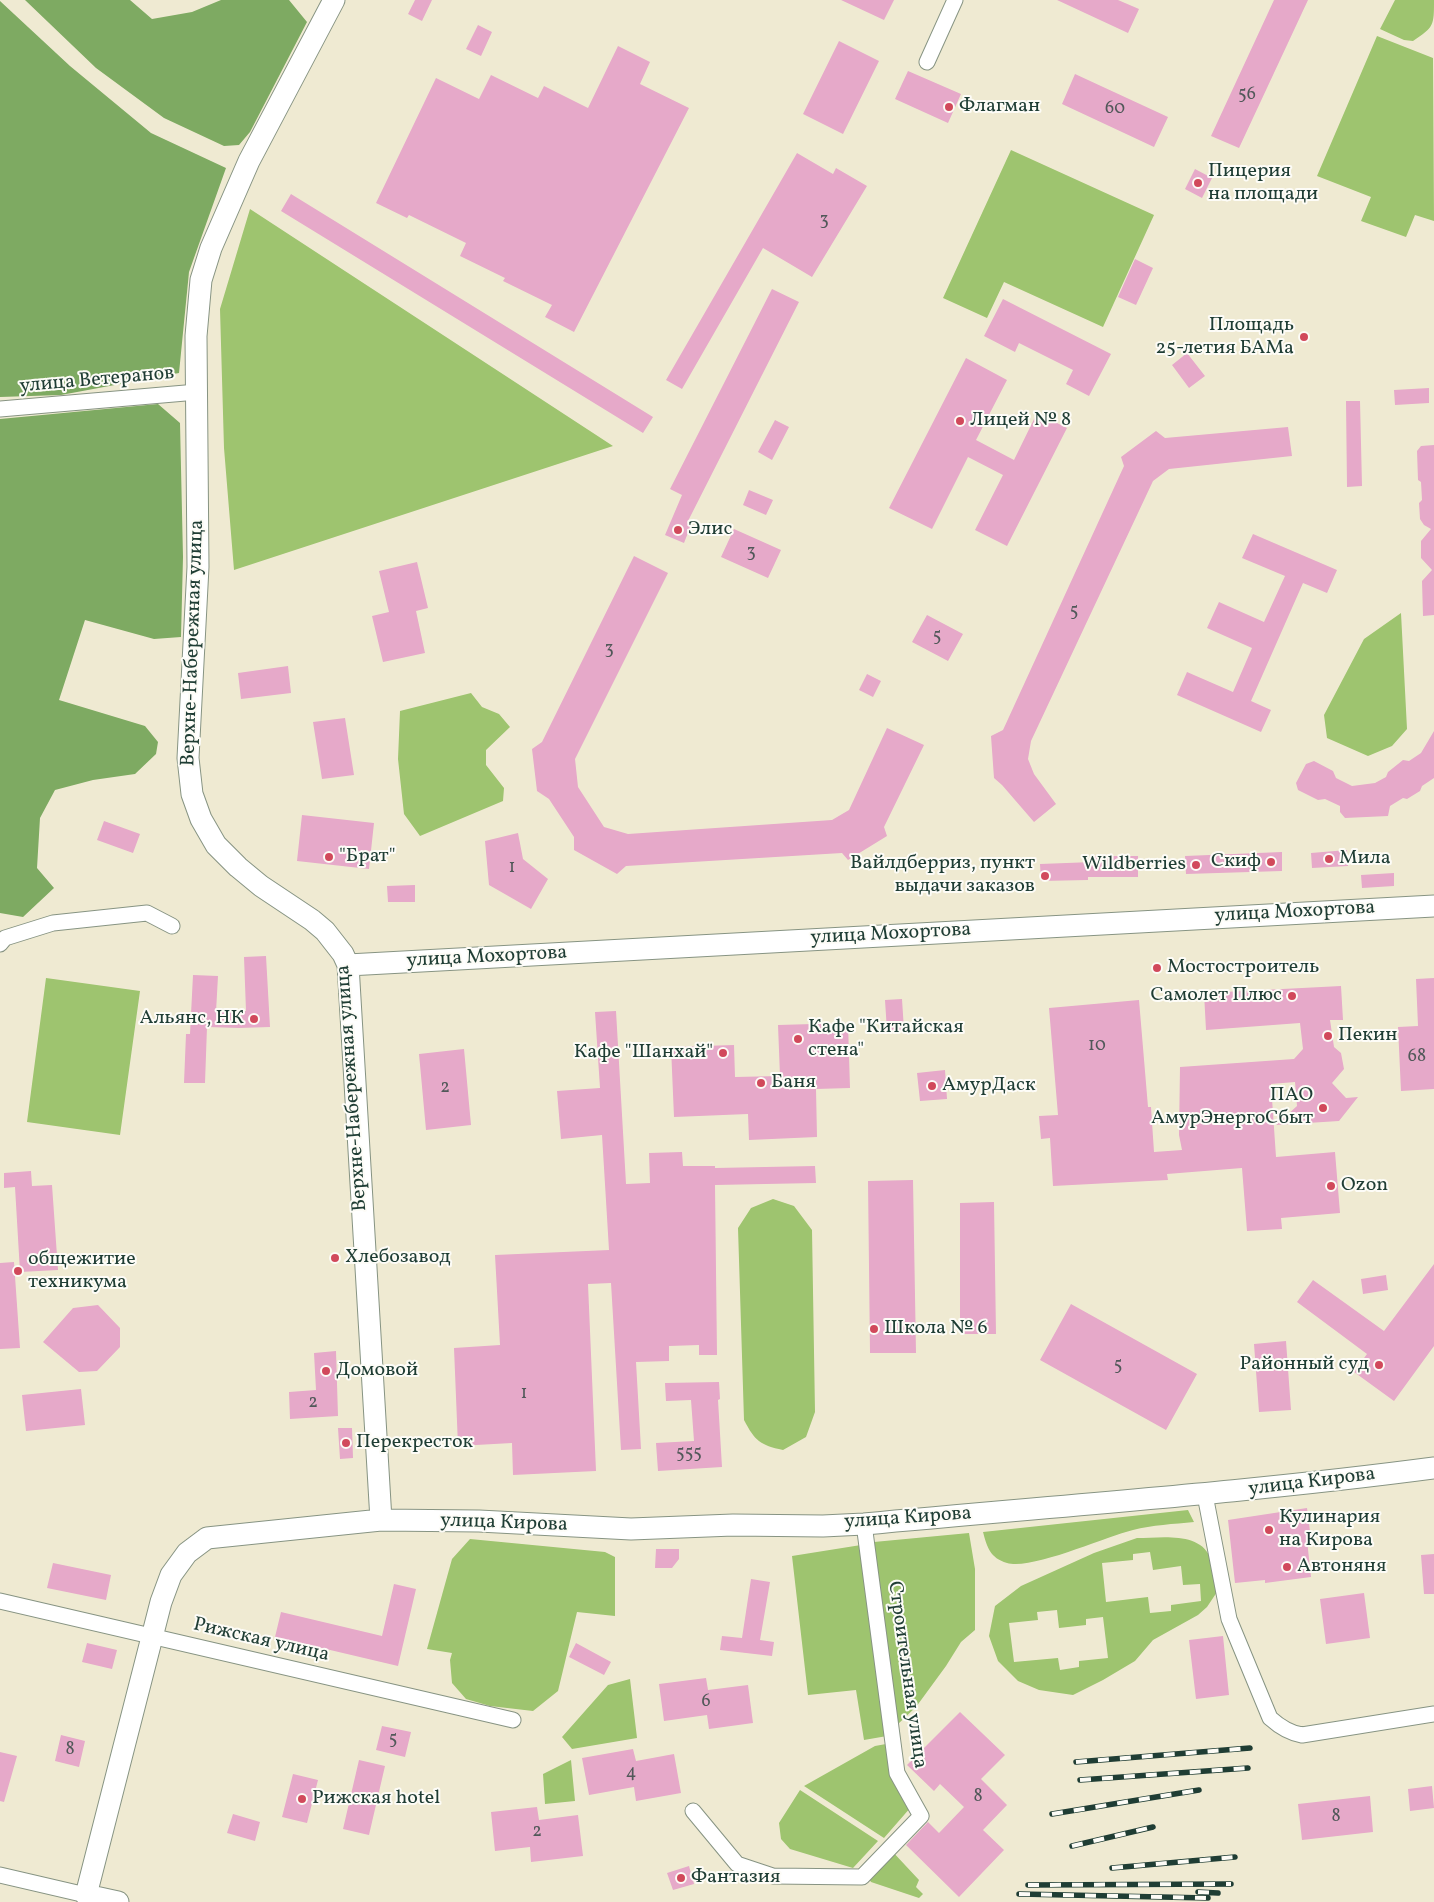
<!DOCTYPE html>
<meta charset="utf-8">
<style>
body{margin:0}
canvas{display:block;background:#efead2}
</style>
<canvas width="1434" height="1902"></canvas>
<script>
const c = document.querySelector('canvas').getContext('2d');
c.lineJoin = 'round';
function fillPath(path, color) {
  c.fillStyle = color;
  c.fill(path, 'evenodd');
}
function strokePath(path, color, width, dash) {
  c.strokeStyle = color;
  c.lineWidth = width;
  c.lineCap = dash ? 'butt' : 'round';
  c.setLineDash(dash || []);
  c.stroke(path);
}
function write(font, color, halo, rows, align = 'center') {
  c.font = font + ' Vollkorn,serif';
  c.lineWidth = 4;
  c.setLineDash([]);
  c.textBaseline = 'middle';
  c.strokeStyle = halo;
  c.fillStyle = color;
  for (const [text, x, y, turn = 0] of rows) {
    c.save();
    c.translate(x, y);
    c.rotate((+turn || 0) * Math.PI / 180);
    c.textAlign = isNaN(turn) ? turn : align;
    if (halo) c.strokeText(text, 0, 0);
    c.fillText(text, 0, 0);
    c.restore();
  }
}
fillPath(new Path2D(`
 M1395,0H1434C1434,26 1434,27 1413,41L1404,40L1380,29Z
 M1377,36L1433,58L1434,221L1415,215L1406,237L1361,221L1371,197L1317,176Z
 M1011,150L1154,215L1103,327L1004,282L987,318L943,298Z
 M250,209L613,446L234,570L224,448L220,309Z
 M1401,613L1407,729L1392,746L1368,756L1327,738L1324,715L1364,639Z
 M471,693L482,707L499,714L510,727L486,750V765L504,788L503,801L420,836L404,814L398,759L400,711Z
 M46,978L140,991L120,1135L27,1122Z
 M773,1199L794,1206L812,1230L815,1412L806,1437L783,1450C760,1445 755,1441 744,1420L738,1228L751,1208Z
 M1188,1510L1194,1522C1174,1524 1152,1525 1133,1530C1104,1537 1033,1570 1007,1563C990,1558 987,1547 983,1532Z
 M969,1533L975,1569V1630L961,1642L946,1666L916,1707L897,1725L874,1542Z
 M1137,1538C1159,1538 1199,1531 1210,1557C1215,1567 1215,1581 1217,1592L1207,1607L1198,1615L1153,1640L1135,1661L1103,1680L1073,1695L1039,1690L1018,1681L998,1661L989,1636L995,1606L1021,1586L1094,1553ZM1150,1552L1153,1570L1181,1566L1183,1585L1200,1584L1201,1601L1171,1605V1611L1150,1613L1148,1597L1106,1602L1102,1563L1133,1560V1554ZM1057,1610L1059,1628L1086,1625V1619L1103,1617L1108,1658L1079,1661V1667L1060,1670L1058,1658L1014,1662L1009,1623L1038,1620L1037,1612Z
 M470,1539L605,1552L615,1557V1616L577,1612L558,1691L533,1711L490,1706L466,1699L452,1683L450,1660L452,1653L427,1649L452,1559Z
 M861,1545L887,1736L864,1740L856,1690L808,1695L792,1556Z
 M630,1679L637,1738L572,1749L562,1737L608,1685Z
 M886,1744L911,1807L884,1838L804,1786L875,1746Z
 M571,1760L575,1801L545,1804L543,1774Z
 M800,1790L878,1841L853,1868L790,1849L781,1839L779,1823Z
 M891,1850L919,1880L916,1887L923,1894L919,1898L871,1882L868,1877Z`), '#9ec46f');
fillPath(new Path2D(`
 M25,0H130L152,19L192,12L221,0H289L307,22L250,132L239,145L224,146L164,118L96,68Z
 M0,1L70,66L151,133L226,168L189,272L179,373L61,395L0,397Z
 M158,404L180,423L183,557L181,637L154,639L85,620L59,700L145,726L158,742L156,754L135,774L93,780L55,790L40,818L37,868L54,888L23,917L0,913V419Z`), '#7eaa62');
fillPath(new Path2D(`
 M415,0H432L422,21L408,14Z
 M841,0H894L884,20Z
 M1057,0H1118L1139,9L1128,33Z
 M1274,0H1308L1239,148L1211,136Z
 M478,25L492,32L481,56L466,49Z
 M839,41L879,61L843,134L803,114Z
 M618,46L650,62L640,84L689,108L574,332L545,317L552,305L503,281L505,278L460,256L466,243L409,215L407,218L376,203L436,78L479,99L491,75L538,98L544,86L588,108Z
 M908,71L961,94L948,123L895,99Z
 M1075,74L1168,117L1154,147L1062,104Z
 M797,153L833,174L836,168L867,186L812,277L763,248L682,389L666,380Z
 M1195,169L1212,178L1202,198L1185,189Z
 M291,194L653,417L643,433L281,211Z
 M1135,259L1153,268L1136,305L1118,297Z
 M772,289L799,302L687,523L691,525L684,543L665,535L682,495L670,489Z
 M1003,299L1111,354L1089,396L1066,384L1073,370L1019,343L1015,352L984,336Z
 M1187,353L1205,376L1189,388L1172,365Z
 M966,358L1007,380L976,440L1014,460L1037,413L1067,428L1007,546L975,530L1003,475L968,457L932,529L889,508Z
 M1429,388V403L1395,405L1394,390Z
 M1346,401H1360L1362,486L1347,487Z
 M775,420L789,427L772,460L758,452Z
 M1288,427L1292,456L1169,469L1153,481L1031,741L1028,759L1034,774L1056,804L1034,822L1002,785L994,778L991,736L1003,730L1124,466L1121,457L1156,431L1165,438Z
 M1434,445V615L1423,616L1422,581L1432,570L1421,558V541L1431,529L1424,525L1420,519L1419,503L1422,500L1421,482L1418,480L1417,451L1421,446Z
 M749,490L773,500L766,515L743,505Z
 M734,529L781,550L768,578L721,557Z
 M1253,534L1337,570L1327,593L1303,583L1251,701L1271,710L1261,732L1177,695L1187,672L1233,692L1252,648L1207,628L1219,602L1264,622L1285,576L1242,558Z
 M634,556L668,573L575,759L578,787L604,827L628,834L832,820L849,810L887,728L924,745L884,827L887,836L848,860L842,853L626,866L617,874L574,850V837L549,799L537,791L532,749L542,742Z
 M417,562L428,608L416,611L425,653L383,662L372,616L389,612L379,571Z
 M927,615L963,634L948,661L912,642Z
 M288,666L291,693L241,699L238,673Z
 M867,674L881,681L873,697L859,690Z
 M345,718L354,775L322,779L313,722Z
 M1434,731V778L1422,786L1420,791L1407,799L1403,798L1390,806L1388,816L1345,818L1340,812V806L1325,799L1318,800L1298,790L1296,783L1306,764L1314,761L1333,771L1336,778L1352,786L1375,783L1386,777L1388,772L1403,760L1409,761L1421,753Z
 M302,815L374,823L369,869L297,861Z
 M104,821L140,834L133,853L97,840Z
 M518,833L523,859L548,879L531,909L489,885L485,841Z
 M1347,850L1348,866L1312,868L1311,853Z
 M1282,852V871L1186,874L1185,856Z
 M1093,856H1138V877H1088V880L1041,881L1040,864L1093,862Z
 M1394,873V886L1362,888L1361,875Z
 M415,885V902H388L387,886Z
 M266,956L270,1027L239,1028L207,1027L205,1083H184L186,1034H190L193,975L218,976L216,1012L246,1011L244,957Z
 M1434,978V1089L1401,1091L1398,1027L1418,1026L1416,979Z
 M1341,986L1343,1020H1330L1334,1047L1341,1053L1344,1069L1332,1083L1346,1098L1358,1097L1339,1121L1276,1125L1297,1106L1295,1082L1271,1084L1276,1157L1335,1152L1340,1213L1281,1218L1282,1229L1247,1231L1242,1168L1167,1174L1168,1180L1053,1186L1050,1138L1041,1139L1039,1116L1058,1115L1049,1008L1139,1000L1148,1107H1151L1154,1152L1182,1150L1179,1135L1180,1067L1294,1059L1303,1049L1300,1023L1206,1030L1204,993Z
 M902,999L904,1030L887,1031L885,1000Z
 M616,1011L626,1184L650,1183L649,1153L682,1152L683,1166H715V1168L815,1166L816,1183L715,1185L717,1355H699V1345L669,1346V1361L636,1362L641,1449L621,1450L611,1283L588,1284L596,1471L513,1475L512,1443L458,1446L454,1348L500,1345L495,1255L609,1250L602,1135L561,1139L557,1091L600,1088L595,1012Z
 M848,1023L850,1088L816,1089L817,1137L749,1140L748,1114L674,1117L671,1047L734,1045L735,1077L780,1076L778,1025Z
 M464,1049L471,1125L426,1130L419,1054Z
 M945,1070L947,1099L920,1101L917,1073Z
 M31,1171L32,1186L52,1185L58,1270L20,1272L15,1187L4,1188V1173Z
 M913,1180L916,1353H870L868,1181Z
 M994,1202L996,1334H960V1203Z
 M14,1262L20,1348L0,1349V1263Z
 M1434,1264V1346L1394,1401L1354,1372L1367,1354L1297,1302L1313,1280L1384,1331Z
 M1386,1275L1388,1290L1363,1294L1361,1279Z
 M1071,1304L1197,1374L1166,1430L1040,1360Z
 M98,1305L120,1328V1347L97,1371L79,1372L43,1342L73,1308Z
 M1286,1341L1291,1410L1259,1412L1254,1344Z
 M336,1351L338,1416L290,1419L289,1392L316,1390L314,1353Z
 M719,1382L720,1399L718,1400L722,1467L658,1471L656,1443L694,1441L691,1400L666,1401L665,1383Z
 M81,1389L85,1425L26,1431L22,1395Z
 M338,1428H352L353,1458L340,1459Z
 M1307,1508L1311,1539L1307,1540L1311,1577L1265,1583V1580L1235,1583L1228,1520Z
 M656,1549H679V1559L672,1568H655Z
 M1434,1554V1594H1424L1421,1555Z
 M53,1563L111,1575L106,1600L47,1588Z
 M751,1579L770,1582L760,1640L774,1642L772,1656L720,1650L722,1636L742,1638Z
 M394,1584L416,1589L398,1666L275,1637L281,1612L382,1636Z
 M1364,1593L1370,1638L1326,1644L1320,1599Z
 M1223,1636L1229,1695L1196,1699L1189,1640Z
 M87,1643L117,1650L112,1669L82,1662Z
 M576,1643L611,1662L604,1675L569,1657Z
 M706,1678L708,1690L748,1685L753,1723L709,1729L707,1715L664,1721L659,1684Z
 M960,1712L1005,1755L981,1779L1007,1805L983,1830L1004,1850L959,1897L906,1845L928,1822L939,1833L964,1807L940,1784L934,1791L907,1765Z
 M382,1726L411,1732L405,1757L376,1750Z
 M61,1735L85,1741L79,1767L55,1761Z
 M633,1749L636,1761L674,1754L681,1793L636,1801L634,1787L589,1795L582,1758Z
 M0,1752L17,1756L4,1802L0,1801Z
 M359,1760L385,1766L369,1835L343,1829Z
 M293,1774L318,1780L307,1823L282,1817Z
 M1432,1786L1434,1808L1410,1811L1408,1789Z
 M1370,1796L1373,1832L1302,1840L1298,1804Z
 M537,1807L539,1820L578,1815L583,1856L531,1862L530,1847L495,1851L491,1812Z
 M233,1814L260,1822L255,1841L227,1833Z
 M689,1866L694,1884L673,1890L667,1873Z`), '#e6a9c9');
const street = new Path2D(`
 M927,62L955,0
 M0,409L197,392
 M0,944L5,938L53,923L147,913L172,926
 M1205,1495L1229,1619L1270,1718C1280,1727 1289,1733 1302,1735L1434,1714
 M0,1601L513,1720
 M693,1811L737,1864L773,1876L862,1877L921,1816L897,1773L864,1524
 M0,1875L86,1895`);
const secondary = new Path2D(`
 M334,0L249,161L211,248L201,280L196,336L198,567L188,758L192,794L201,819L216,845L238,867L261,886L312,920L325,931L343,954L348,965L381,1520
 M348,965L1434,906
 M118,1902L86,1895L161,1602L171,1575L187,1553L207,1538L381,1520L479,1521L631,1529L733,1525L823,1526L864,1524C1054,1506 1245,1493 1434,1468`);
strokePath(street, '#879483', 17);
strokePath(secondary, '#879483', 23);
strokePath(street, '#fff', 15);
strokePath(secondary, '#fff', 21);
const rail = new Path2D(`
 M1076,1762L1250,1748
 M1080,1780L1248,1768
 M1052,1814L1199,1790
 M1072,1846L1153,1827
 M1112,1868L1235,1857
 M1028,1885L1231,1884
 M1198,1892L1218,1893
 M1019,1894L1208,1898`);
strokePath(rail, '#1f3d34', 5.5);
strokePath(rail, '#fdfcf7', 4, [11]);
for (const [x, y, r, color] of [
 [949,107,5,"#d1495b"],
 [1198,183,5,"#d1495b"],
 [1304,337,5,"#d1495b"],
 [960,421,5,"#d1495b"],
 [678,530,5,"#d1495b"],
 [329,857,5,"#d1495b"],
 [1329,859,5,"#d1495b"],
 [1271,862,5,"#d1495b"],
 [1196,865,5,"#d1495b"],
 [1045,876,5,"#d1495b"],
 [1157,968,5,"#d1495b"],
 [1292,996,5,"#d1495b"],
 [254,1019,5,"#d1495b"],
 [1328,1036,5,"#d1495b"],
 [798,1039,5,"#d1495b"],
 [723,1053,5,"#d1495b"],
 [761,1083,5,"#d1495b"],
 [932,1086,5,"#d1495b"],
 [1323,1108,5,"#d1495b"],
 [1331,1186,5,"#d1495b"],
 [335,1258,5,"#d1495b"],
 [18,1271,5,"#d1495b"],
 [874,1329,5,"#d1495b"],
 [1379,1365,5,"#d1495b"],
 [326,1371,5,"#d1495b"],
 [346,1443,5,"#d1495b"],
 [1269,1530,5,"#d1495b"],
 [1287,1567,5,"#d1495b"],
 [302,1799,5,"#d1495b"],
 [681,1878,5,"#d1495b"]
]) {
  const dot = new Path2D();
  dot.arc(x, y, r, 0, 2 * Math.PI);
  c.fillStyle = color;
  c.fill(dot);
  strokePath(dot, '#fdfcf7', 2);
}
write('18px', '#515859', null, [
 ["56",1247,96],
 ["60",1115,110],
 ["3",824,222],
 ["3",751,554],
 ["5",1074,613],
 ["5",937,638],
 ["3",609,651],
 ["1",512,869],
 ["10",1097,1047],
 ["68",1417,1058],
 ["2",445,1089],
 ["5",1118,1367],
 ["1",524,1395],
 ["2",313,1404],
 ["555",689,1455],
 ["6",706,1703],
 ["5",393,1741],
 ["8",70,1751],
 ["4",631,1774],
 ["8",978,1798],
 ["8",1336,1818],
 ["2",537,1833]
]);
write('20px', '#1f3d34', '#fdfcf7', [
 ["Флагман",959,107],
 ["Пицерия",1208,172],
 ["на площади",1208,195],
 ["Площадь",1294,326,"right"],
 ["25-летия БАМа",1294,349,"right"],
 ["Лицей № 8",970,421],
 ["Элис",688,530],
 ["\"Брат\"",339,857],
 ["Мила",1339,859],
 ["Скиф",1261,862,"right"],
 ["Вайлдберриз, пункт",1035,864,"right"],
 ["выдачи заказов",1035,887,"right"],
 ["Wildberries",1186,865,"right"],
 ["Мостостроитель",1167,968],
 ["Самолет Плюс",1282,996,"right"],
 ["Альянс, НК",244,1019,"right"],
 ["Кафе \"Китайская",808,1028],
 ["стена\"",808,1051],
 ["Пекин",1338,1036],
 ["Кафе \"Шанхай\"",713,1053,"right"],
 ["Баня",771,1083],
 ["АмурДаск",942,1086],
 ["ПАО",1313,1096,"right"],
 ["АмурЭнергоСбыт",1313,1119,"right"],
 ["Ozon",1341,1186],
 ["Хлебозавод",345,1258],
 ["общежитие",28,1260],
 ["техникума",28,1283],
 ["Школа № 6",884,1329],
 ["Районный суд",1369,1365,"right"],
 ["Домовой",336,1371],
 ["Перекресток",356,1443],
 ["Кулинария",1279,1518],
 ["на Кирова",1279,1541],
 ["Автоняня",1297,1567],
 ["Рижская hotel",312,1799],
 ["Фантазия",691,1878]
], 'left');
write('20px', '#1f3d34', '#fdfcf7', [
 ["улица Ветеранов",97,381,-5],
 ["Верхне-Набережная улица",194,643,-88],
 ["улица Мохортова",1295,913,-3],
 ["улица Мохортова",891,935,-3],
 ["улица Мохортова",487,958,-3],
 ["Верхне-Набережная улица",353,1088,-94],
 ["улица Кирова",1312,1483,-7],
 ["улица Кирова",908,1519,-4],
 ["улица Кирова",504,1524,2],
 ["Рижская улица",261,1641,13],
 ["Строительная улица",906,1675,82]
]);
</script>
